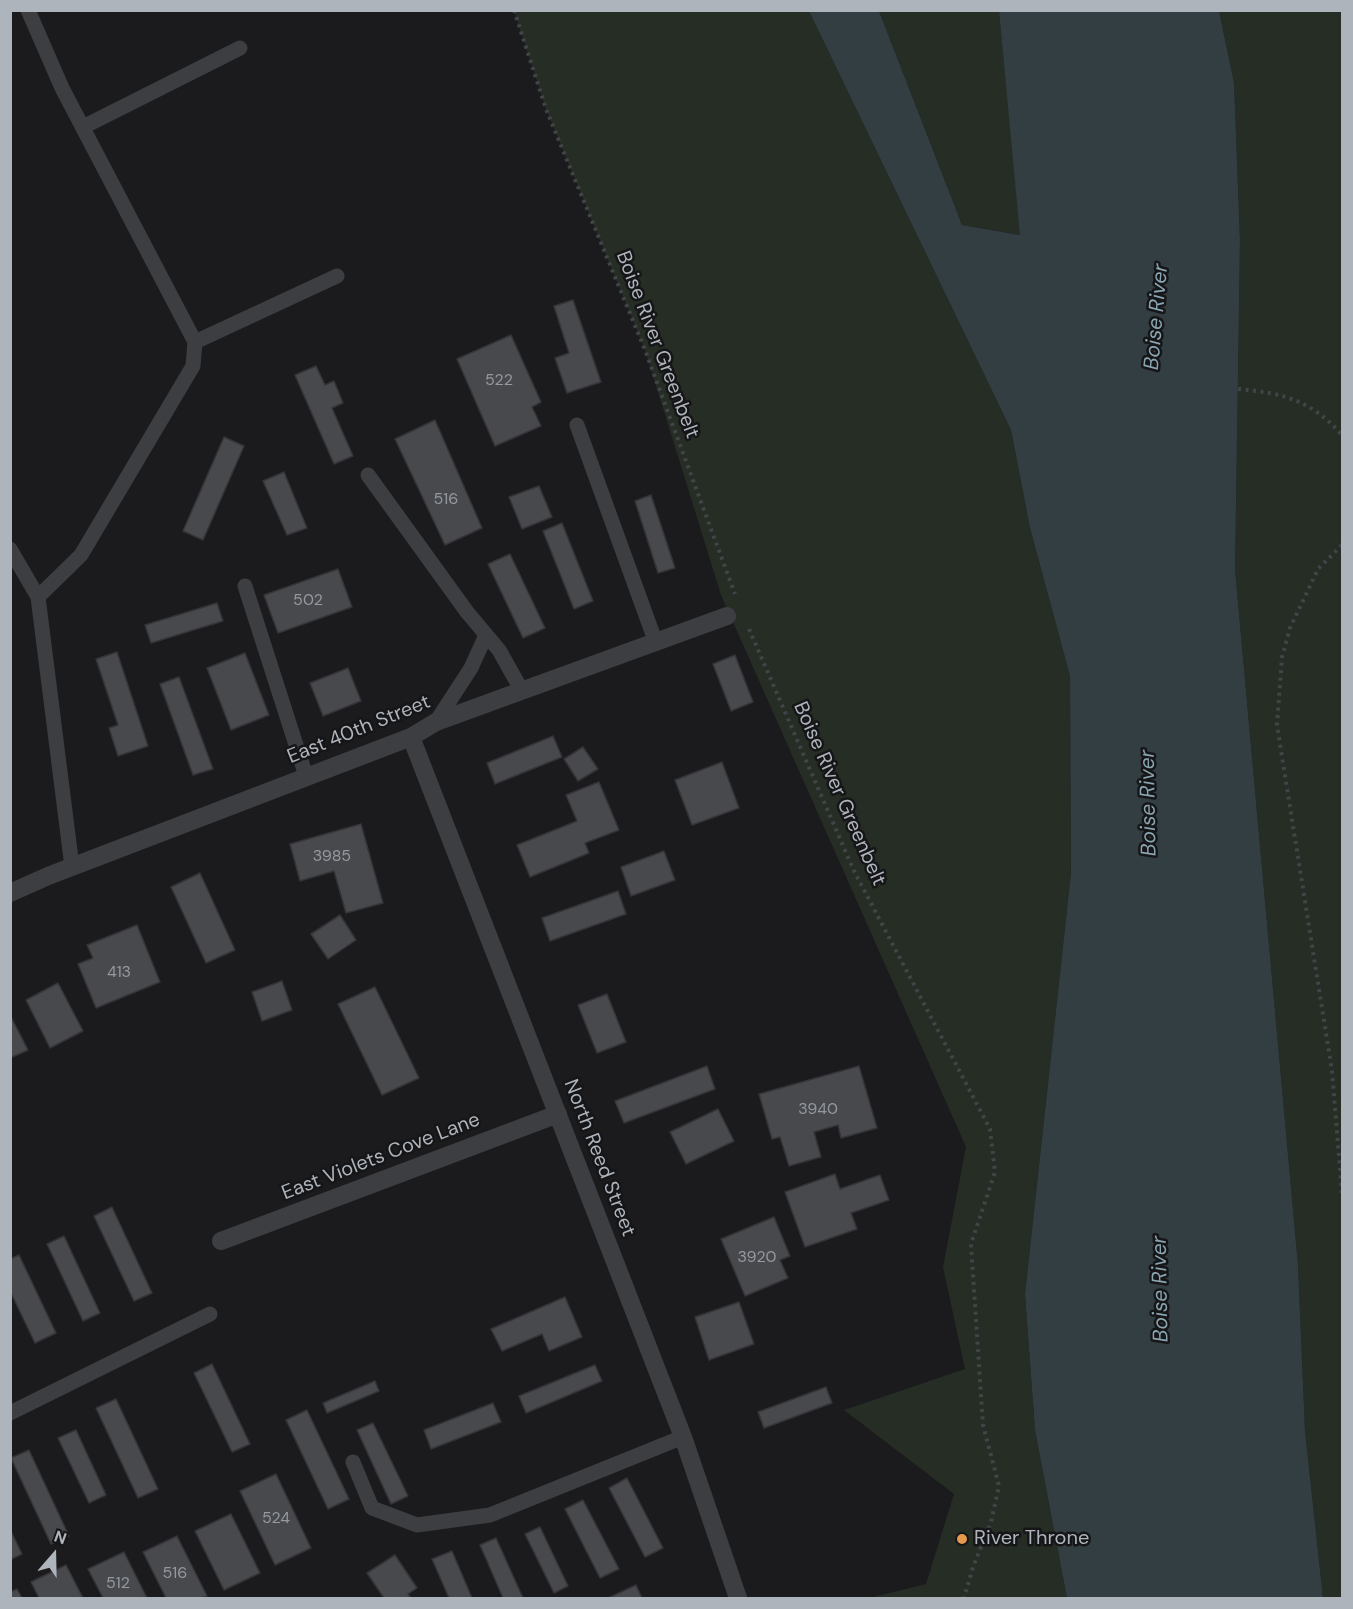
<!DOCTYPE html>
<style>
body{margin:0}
#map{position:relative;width:1353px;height:1609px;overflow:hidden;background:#1b1b1d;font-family:"DM Sans",sans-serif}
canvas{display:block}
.frame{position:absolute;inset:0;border:12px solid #aeb4bb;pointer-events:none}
.north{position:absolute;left:24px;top:1525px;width:60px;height:60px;-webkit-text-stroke:4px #161618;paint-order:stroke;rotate:20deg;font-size:16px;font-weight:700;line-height:24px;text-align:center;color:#aeb4bb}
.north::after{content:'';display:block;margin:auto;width:21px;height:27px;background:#aeb4bb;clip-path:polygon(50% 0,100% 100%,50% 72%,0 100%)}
</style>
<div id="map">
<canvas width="1353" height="1609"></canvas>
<div class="frame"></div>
<div class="north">N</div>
</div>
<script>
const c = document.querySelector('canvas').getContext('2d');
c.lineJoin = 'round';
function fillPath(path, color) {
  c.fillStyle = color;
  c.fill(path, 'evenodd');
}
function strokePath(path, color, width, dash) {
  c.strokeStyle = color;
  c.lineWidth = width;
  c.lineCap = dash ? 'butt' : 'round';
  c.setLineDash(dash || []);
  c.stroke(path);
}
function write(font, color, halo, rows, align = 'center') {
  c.font = font + ' "DM Sans",sans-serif';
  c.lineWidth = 5;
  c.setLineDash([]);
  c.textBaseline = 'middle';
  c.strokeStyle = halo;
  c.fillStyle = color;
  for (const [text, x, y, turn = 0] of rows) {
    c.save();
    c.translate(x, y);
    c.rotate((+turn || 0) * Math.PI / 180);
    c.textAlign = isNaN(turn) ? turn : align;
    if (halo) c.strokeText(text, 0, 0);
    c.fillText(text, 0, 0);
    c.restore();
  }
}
fillPath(new Path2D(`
 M514,11H809L1011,430L1030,528L1070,676L1071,873L1025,1294L1035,1430L1067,1598H869L926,1584L954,1494L844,1410L965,1369L943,1267L966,1147L721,595L645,350L546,109Z
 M879,11H999L1021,235L962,225Z
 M1219,11H1342V1598H1323L1305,1431L1298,1265L1235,570L1240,240L1234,83Z`), '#252d25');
fillPath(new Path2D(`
 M809,11H879L962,225L1020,235L999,11H1219L1234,83L1240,240L1235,570L1298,1265L1305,1431L1323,1598H1067L1035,1430L1025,1294L1071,873L1070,676L1030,528L1011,430Z`), '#333e42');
const building = new Path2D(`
 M573,300L601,382L567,393L555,358L569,353L554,306Z
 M511,335L541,402L532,407L541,426L495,446L457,359Z
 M316,366L325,385L334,381L343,403L332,408L353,456L334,464L295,375Z
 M435,420L482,528L445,545L395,439Z
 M224,437L244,446L203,540L183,531Z
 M284,472L307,528L287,535L263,481Z
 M539,486L552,517L522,529L509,497Z
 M651,495L675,568L658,573L635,501Z
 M562,523L593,601L574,609L543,531Z
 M510,554L545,628L523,638L488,564Z
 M338,569L352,607L278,633L264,595Z
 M217,603L223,621L151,643L145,625Z
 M117,652L148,746L118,756L109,728L118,725L96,659Z
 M245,653L269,715L231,730L207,668Z
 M735,655L753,702L731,711L713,664Z
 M348,668L361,701L323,716L310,683Z
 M179,677L213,769L193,775L160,684Z
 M553,736L562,757L495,784L487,763Z
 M583,747L598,769L578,781L564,759Z
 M722,762L739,808L692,825L675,780Z
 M599,782L619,830L585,843L589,853L530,877L517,845L577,821L566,795Z
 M361,824L383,903L346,913L334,871L300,881L290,844Z
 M664,851L675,880L631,896L621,867Z
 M200,873L235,950L206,963L171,887Z
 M618,891L626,914L550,941L542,918Z
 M340,915L356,940L328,959L311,934Z
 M137,925L160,982L96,1008L78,964L93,958L87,945Z
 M282,981L292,1010L262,1021L252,992Z
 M58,983L83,1031L50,1048L26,1000Z
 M375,987L419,1078L382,1095L338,1004Z
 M607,994L626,1042L597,1053L578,1005Z
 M10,1015L28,1050L10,1058Z
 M707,1066L715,1089L624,1123L615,1101Z
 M859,1066L877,1128L841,1138L838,1125L814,1132L821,1157L789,1166L780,1137L772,1139L759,1094Z
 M718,1109L734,1141L686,1164L670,1132Z
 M835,1174L840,1189L880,1175L889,1200L851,1213L857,1229L805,1247L785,1192Z
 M112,1207L152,1293L134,1301L94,1216Z
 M774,1217L790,1256L780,1260L788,1278L745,1296L721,1239Z
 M64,1236L100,1313L83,1321L47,1244Z
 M19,1255L56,1333L35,1343L10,1291V1259Z
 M565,1297L582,1337L549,1351L542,1334L502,1351L491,1329Z
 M739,1302L754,1344L709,1360L695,1317Z
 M212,1364L250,1444L232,1452L194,1373Z
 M595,1365L602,1381L526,1413L519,1396Z
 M375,1381L379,1391L327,1413L323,1403Z
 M826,1387L832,1403L764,1428L758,1412Z
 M116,1399L158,1489L138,1498L96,1408Z
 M493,1403L501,1422L431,1449L424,1430Z
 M307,1410L349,1499L328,1509L286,1420Z
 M373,1423L408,1496L391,1504L357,1430Z
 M76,1430L106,1495L89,1503L58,1438Z
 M29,1450L69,1536L51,1544L11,1458Z
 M276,1474L311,1548L275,1565L240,1491Z
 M627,1478L663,1548L645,1557L609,1488Z
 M583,1500L619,1569L600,1578L565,1509Z
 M231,1514L260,1573L224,1590L195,1531Z
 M540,1527L568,1586L554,1593L525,1534Z
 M10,1529L22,1554L10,1560Z
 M177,1536L207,1596L201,1598H166L143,1552Z
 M496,1538L523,1598H503L480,1545Z
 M452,1551L472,1598H449L432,1559Z
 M124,1552L147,1598H103L88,1569Z
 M395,1555L417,1588L408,1594L411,1598H384L367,1573Z
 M66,1565L83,1598H39L31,1582Z
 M636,1585L642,1598H608Z
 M17,1589L22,1598H10V1592Z`);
fillPath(building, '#48494d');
strokePath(building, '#353539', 1.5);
strokePath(new Path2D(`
 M514,10L546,109L645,350L735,594
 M1238,389C1283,393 1311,400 1342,435
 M1342,545L1318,569L1290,628L1282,657L1277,725L1332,1071L1342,1193
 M749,629L854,871L990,1129L995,1172L971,1244L983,1425L999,1486L991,1522L973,1567L964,1598`), '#424548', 4, [3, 4.5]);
strokePath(new Path2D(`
 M28,10L62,88L195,342L193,366L81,555L38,597L72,867
 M83,127L240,48
 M195,342L337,276
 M577,425L656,643
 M368,475L467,612L499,650L522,691
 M10,549L38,597
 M245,586L306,776
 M436,722L471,668L486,635
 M10,1413L210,1314
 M353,1462L372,1508L417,1525L490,1515L683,1437`), '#3c3e41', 15);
strokePath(new Path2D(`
 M411,737L683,1437L738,1598
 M10,893L48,876L411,737L436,722L727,616
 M221,1241L558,1114`), '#3c3e41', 18);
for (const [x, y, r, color] of [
 [962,1539,6,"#e4994c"]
]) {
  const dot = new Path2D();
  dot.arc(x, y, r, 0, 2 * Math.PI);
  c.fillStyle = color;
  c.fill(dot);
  strokePath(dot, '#161618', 2);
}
write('16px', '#9499a0', null, [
 ["522",499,381],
 ["516",446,500],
 ["502",308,601],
 ["3985",332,857],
 ["413",119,973],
 ["3940",818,1110],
 ["3920",757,1258],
 ["524",276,1519],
 ["516",175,1574],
 ["512",118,1584]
]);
write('20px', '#aeb4bb', '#161618', [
 ["Boise River Greenbelt",657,345,69],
 ["East 40th Street",359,730,-22],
 ["Boise River Greenbelt",839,794,66],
 ["East Violets Cove Lane",381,1157,-21],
 ["North Reed Street",599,1158,69]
]);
write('20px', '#aeb4bb', '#161618', [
 ["River Throne",974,1539]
], 'left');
write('italic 21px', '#89a5b2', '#161618', [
 ["Boise River",1157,317,-85],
 ["Boise River",1149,803,-91],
 ["Boise River",1161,1289,-91]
]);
</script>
